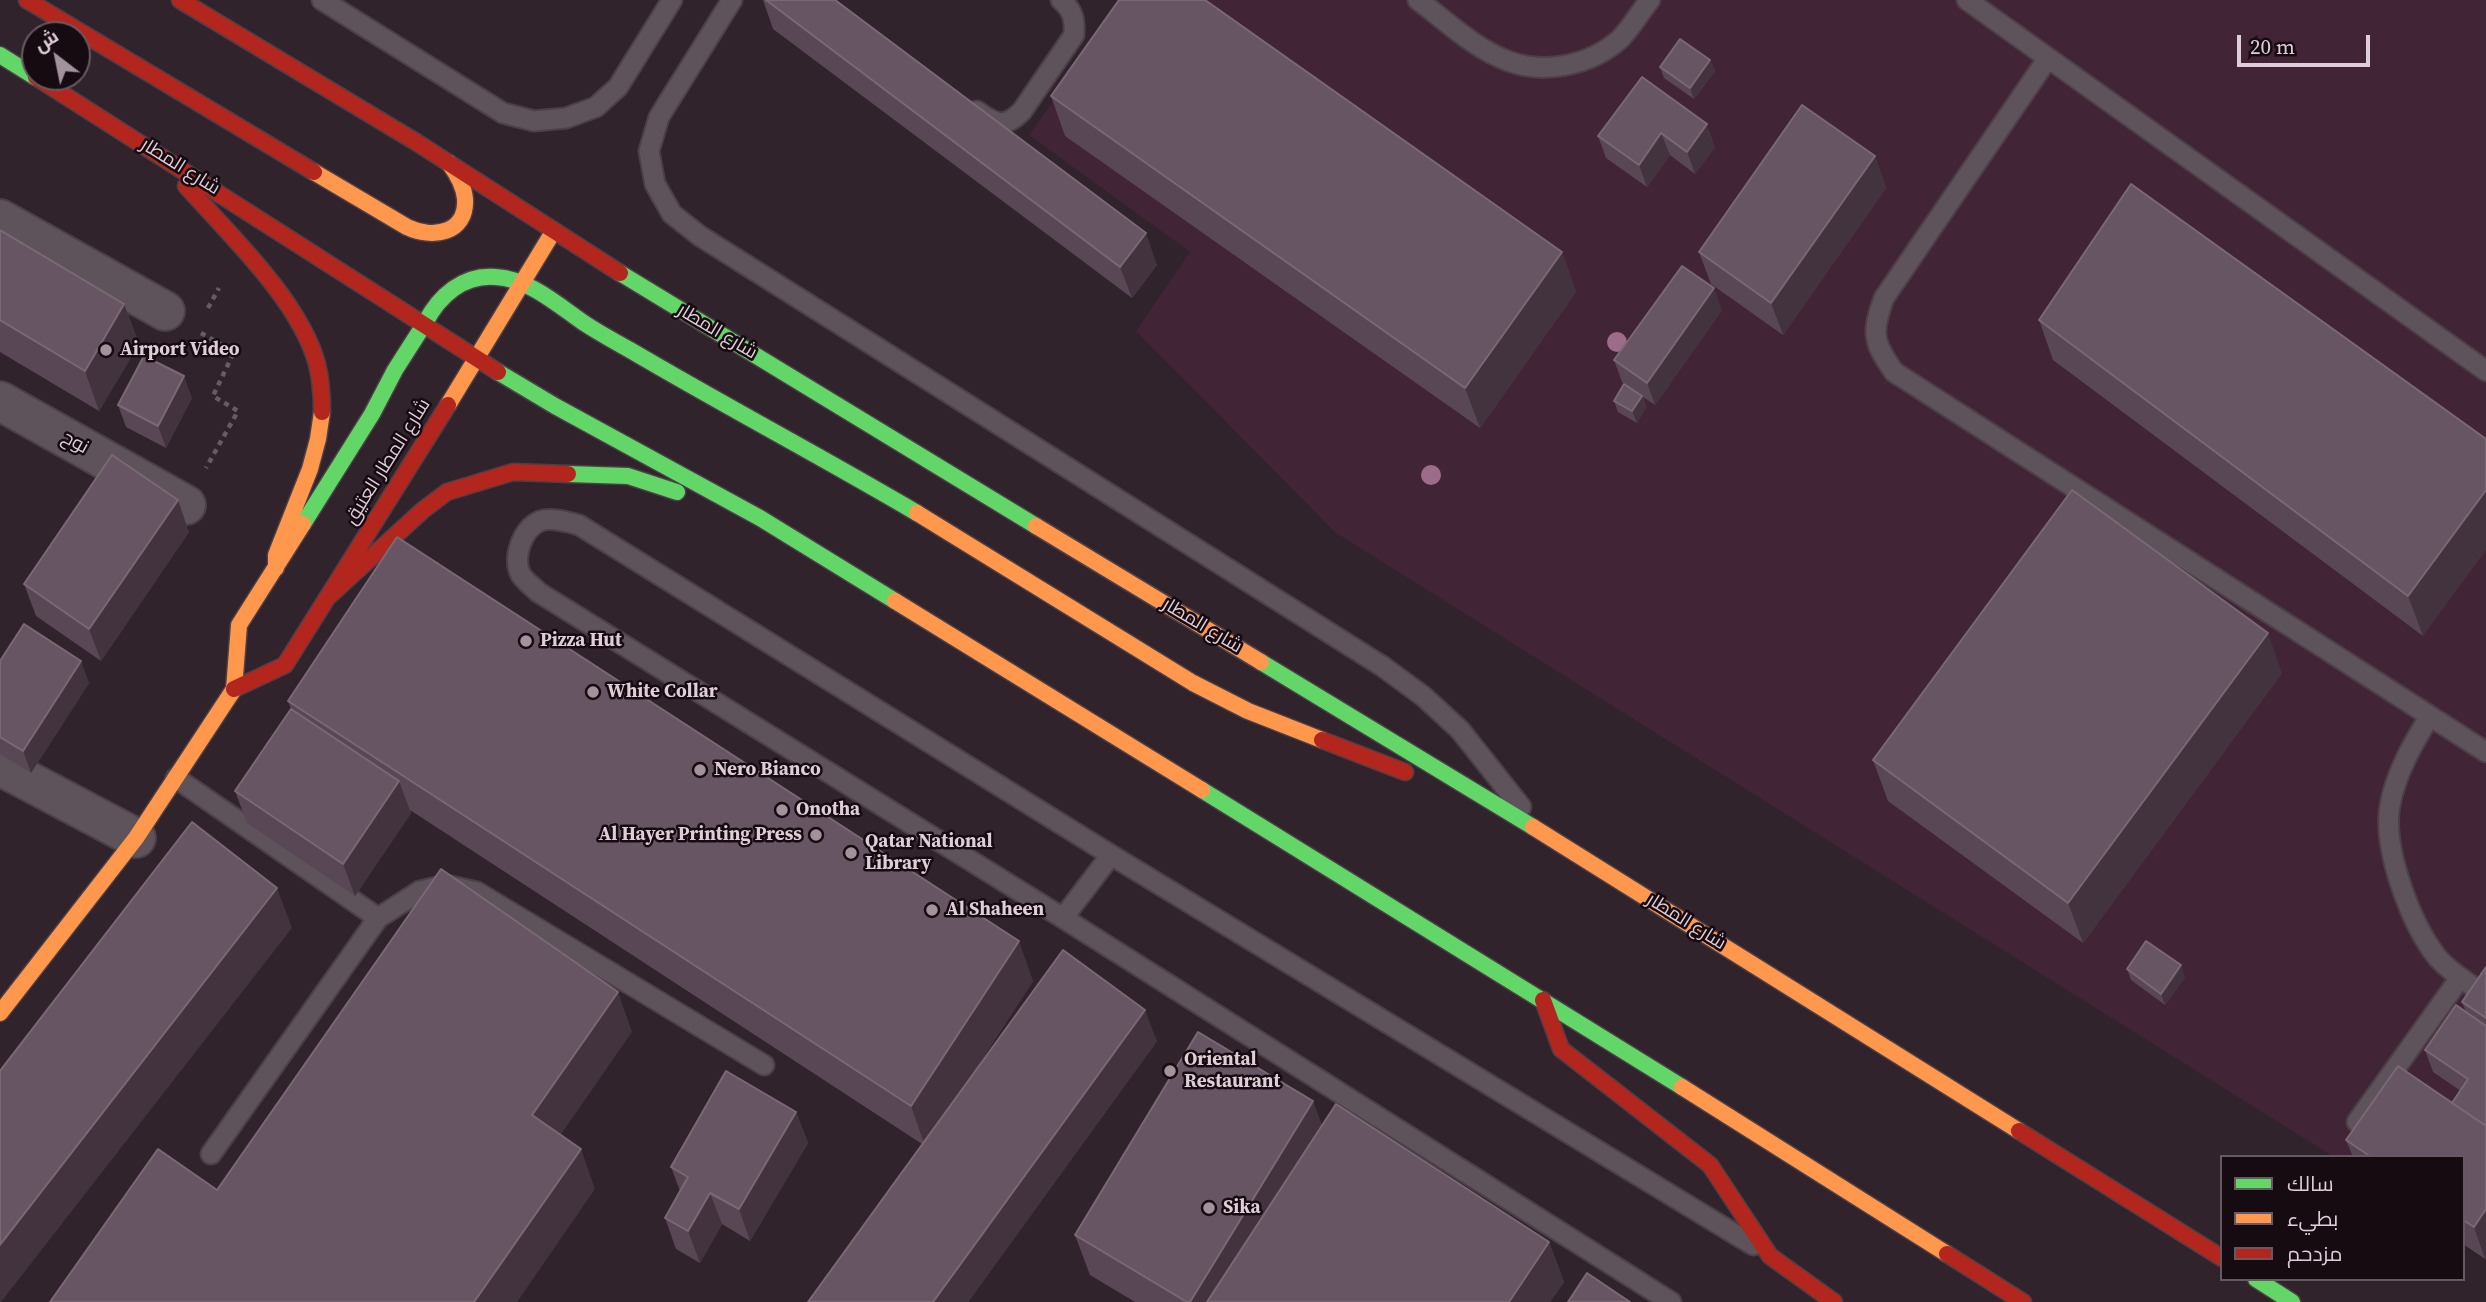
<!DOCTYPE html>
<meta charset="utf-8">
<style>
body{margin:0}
#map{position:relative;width:2486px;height:1302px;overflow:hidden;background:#30232c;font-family:"Source Serif 4",Cairo,serif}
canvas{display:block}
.legend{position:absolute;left:2220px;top:1155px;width:245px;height:126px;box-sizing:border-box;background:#170b12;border:2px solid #675961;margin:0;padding:9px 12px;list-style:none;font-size:21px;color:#dfcdd8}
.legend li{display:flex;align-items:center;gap:14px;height:35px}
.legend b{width:35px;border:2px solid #675961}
.north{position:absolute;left:21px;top:21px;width:70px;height:70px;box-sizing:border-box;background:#170b12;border:2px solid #675961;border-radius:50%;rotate:328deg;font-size:19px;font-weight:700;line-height:28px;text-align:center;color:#dfcdd8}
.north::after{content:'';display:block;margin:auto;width:24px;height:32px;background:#a2929c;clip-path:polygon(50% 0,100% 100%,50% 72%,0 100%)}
.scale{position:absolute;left:2237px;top:35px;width:133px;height:32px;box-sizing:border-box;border:4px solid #dfcdd8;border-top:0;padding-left:9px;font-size:21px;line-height:24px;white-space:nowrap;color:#dfcdd8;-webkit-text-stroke:5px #170b12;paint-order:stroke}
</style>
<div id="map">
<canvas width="2486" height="1302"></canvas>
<ul class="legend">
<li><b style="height:9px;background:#63d668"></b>سالك</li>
<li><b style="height:9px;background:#ff974d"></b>بطيء</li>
<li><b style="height:9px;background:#b3261e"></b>مزدحم</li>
</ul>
<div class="north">ش</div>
<div class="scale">20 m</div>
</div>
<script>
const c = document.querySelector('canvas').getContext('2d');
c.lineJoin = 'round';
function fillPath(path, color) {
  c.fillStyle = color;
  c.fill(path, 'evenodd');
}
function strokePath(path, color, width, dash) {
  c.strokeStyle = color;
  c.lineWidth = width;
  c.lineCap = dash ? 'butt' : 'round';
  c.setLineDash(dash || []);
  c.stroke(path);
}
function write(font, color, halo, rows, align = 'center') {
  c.font = font + ' "Source Serif 4",Cairo,serif';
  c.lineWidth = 5;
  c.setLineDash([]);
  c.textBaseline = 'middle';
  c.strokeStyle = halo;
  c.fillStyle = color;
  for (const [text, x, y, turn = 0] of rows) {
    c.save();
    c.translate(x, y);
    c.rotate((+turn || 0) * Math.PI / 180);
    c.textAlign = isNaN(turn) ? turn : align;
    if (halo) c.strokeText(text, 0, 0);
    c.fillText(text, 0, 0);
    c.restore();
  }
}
fillPath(new Path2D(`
 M1125,0H2486V1259L2463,1244V1157H2334L1336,533L1136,331L1190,252L1029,135Z`), '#412436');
const lane = new Path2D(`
 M322,0L503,113L534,121L566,118L596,107L618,87L672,0
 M732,0L659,117L649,151L655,184L672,214L700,236L1382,666L1423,696L1460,730L1521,807
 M1418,0C1446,21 1475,49 1508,61C1545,75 1591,65 1620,39C1631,28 1640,12 1650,0
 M1967,0L2486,371
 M2048,58L1884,298C1871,333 1873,342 1894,372L2486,752
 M977,111C995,124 1005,129 1022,111L1074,35C1075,20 1073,10 1061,0
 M2430,716C2413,743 2396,773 2390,805C2382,848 2411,924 2437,957C2447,969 2462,979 2475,988
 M176,778L378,918L211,1154
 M378,918L420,891L446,885L477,892L764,1065
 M1063,918L1111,855
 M2357,1122L2460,978
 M1671,1302L1063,918L538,592C533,587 525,581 521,575C512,558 522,529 540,521C551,517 568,522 579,525L1111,855L1753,1245`);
const street = new Path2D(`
 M0,219L165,311
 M0,401L186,505
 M0,766L136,838`);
const fast = new Path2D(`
 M0,55L35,77
 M620,273L1036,526
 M425,323C439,296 463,274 496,277C529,279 558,305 584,323C599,333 614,341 630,350C725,406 822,457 917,513
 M498,372L555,406L760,518L895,601
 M568,474L628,476L677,492
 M303,524L372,414L395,370L425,323
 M1261,662L1533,827
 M1202,790L1682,1087
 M2256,1279L2292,1302`);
const slow = new Path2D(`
 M314,172L407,227C432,239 467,234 465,199C464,186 457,174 449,163
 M448,405L553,232
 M917,513L1193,683L1248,711L1322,740
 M1036,526L1261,662
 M276,568V555L310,469L318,439L322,412
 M895,601L1202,790
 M1533,827L2019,1131
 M0,1013L136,838L234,689L239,625L303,524
 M1682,1087L1947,1254`);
const jam = new Path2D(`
 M27,0L314,172
 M180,0L416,142L620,273
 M36,77L498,372
 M186,186C229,234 300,301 317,364C321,380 322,396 322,412
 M329,596L423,510L447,492L513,472L568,474
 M234,689L285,665L448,405
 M1322,740L1405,772
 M1543,1000L1561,1049L1710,1165L1770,1256L1834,1302
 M2019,1131L2222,1258
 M1947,1254L2023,1302`);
strokePath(lane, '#4c3f47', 23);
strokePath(street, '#4c3f47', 42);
strokePath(fast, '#4c3f47', 19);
strokePath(slow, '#4c3f47', 19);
strokePath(jam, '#4c3f47', 19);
strokePath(new Path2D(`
 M208,308L219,288
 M201,333L234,352L213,396L238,411L206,468`), '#665d63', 4.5, [5, 5]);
strokePath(lane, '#5e535a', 19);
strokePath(street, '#5e535a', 38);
strokePath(fast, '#63d668', 16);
strokePath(slow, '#ff974d', 16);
strokePath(jam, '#b3261e', 16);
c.fillStyle = '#9e6c8b';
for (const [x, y] of [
 [1617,342],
 [1431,475]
]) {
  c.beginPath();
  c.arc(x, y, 10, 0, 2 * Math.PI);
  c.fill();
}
fillPath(new Path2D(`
 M763,0H835L1157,265L1132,298L773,29Z
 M1710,60L1715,71L1694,99L1664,78L1660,67Z
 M1642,77L1715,147L1695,174L1670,155L1647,187L1606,158L1598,136Z
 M1051,96L1562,252L1576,292L1480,428L1065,136Z
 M1875,156L1886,188L1783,335L1711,284L1699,252Z
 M0,230L124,304L139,344L99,411L0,352Z
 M1722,310L1655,405L1643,397L1646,407L1637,423L1618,412L1614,401L1631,389L1622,382L1614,360Z
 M2039,320L2486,439L2423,636L2053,360Z
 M192,398L166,448L126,427L118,405Z
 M189,532L101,661L36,616L24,584Z
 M0,661L89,683L31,773L0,754Z
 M2282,673L2083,943L1888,801L1873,760Z
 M288,701L1033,981L964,1087L1157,1041L968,1302H808L922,1144L410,810L411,813L355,896L247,823L235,791L291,709Z
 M2486,967V1258L2485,1259L2463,1244V1157H2353L2346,1140L2452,1103L2461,1091L2433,1072L2425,1050L2466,1012L2462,1002Z
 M2127,969L2185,977L2165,1005L2131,980Z
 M796,1112L808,1143L750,1241L722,1224L700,1263L676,1249L665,1218L680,1191L671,1167Z
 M1322,1125L1549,1242L1564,1282L1550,1302H1135L1090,1275L1075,1235Z`), '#5a4755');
fillPath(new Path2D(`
 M1710,60L1715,71L1694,99L1690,88Z
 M1707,124L1715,147L1695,174L1687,152Z
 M1661,133L1670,155L1647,187L1639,165Z
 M1875,156L1886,188L1783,335L1771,303Z
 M1146,233L1157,265L1132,298L1120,267Z
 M1562,252L1576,292L1480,428L1465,388Z
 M1714,288L1722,310L1655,405L1647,383Z
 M124,304L139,344L99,411L85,371Z
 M184,376L192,398L166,448L158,426Z
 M1642,396L1646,407L1637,423L1632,411Z
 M2486,490V550L2423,636L2408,596Z
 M178,500L189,532L101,661L89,629Z
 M2268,633L2282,673L2083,943L2068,903Z
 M81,661L89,683L31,773L23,751Z
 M399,781L411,813L355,896L343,864Z
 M277,888L292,928L1,1302H0V1245Z
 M1019,941L1033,981L925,1146L911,1106Z
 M2181,965L2185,977L2165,1005L2161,994Z
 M618,992L632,1032L546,1156L532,1115Z
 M1145,1010L1157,1041L968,1302H933Z
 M1313,1101L1328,1141L1229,1302H1190Z
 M796,1112L808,1143L750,1241L739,1209Z
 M581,1149L595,1189L517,1302H474Z
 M710,1193L722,1224L700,1263L688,1231Z
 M2486,1209V1258L2485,1259L2474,1227Z
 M1549,1242L1564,1282L1550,1302H1509Z`), '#43333f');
const building = new Path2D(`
 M766,0H835L1146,233L1120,267Z
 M1119,0H1205L1562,252L1465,388L1051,96Z
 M1680,39L1710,60L1690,88L1660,67Z
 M1642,77L1707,124L1687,152L1661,133L1639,165L1598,136Z
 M1802,105L1875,156L1771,303L1699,252Z
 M2131,184L2486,439V490L2408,596L2039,320Z
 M0,230L124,304L85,371L0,320Z
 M1682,266L1714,288L1647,383L1614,360Z
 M144,356L184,376L158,426L118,405Z
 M1624,384L1642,396L1632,411L1614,401Z
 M112,455L178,500L89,629L24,584Z
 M2072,490L2268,633L2068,903L1873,760Z
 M397,537L1019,941L911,1106L288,701Z
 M24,624L81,661L23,751L0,737V661Z
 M291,709L399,781L343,864L235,791Z
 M192,822L277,888L0,1245V1071Z
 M441,869L618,992L532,1115L581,1149L474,1302H50L158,1149L217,1190Z
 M2146,941L2181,965L2161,994L2127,969Z
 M1063,950L1145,1010L933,1302H808Z
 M2486,967V1018L2462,1002Z
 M2456,1005L2486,1026V1126L2452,1103L2468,1079L2425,1050Z
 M1198,1032L1313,1101L1190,1302H1187L1075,1235Z
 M2398,1066L2486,1126V1209L2474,1227L2463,1220V1157H2371L2346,1140Z
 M726,1071L796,1112L739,1209L710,1193L688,1231L665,1218L688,1177L671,1167Z
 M1336,1104L1549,1242L1509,1302H1207Z
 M1587,1273L1630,1302H1568Z`);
fillPath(building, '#685563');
strokePath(building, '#7b6875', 2);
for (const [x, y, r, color] of [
 [106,350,7,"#a2929c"],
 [526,641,7,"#a2929c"],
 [593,692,7,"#a2929c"],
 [700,770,7,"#a2929c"],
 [782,810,7,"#a2929c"],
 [816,835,7,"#a2929c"],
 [851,853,7,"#a2929c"],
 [932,910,7,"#a2929c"],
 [1170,1071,7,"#a2929c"],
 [1209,1208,7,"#a2929c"]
]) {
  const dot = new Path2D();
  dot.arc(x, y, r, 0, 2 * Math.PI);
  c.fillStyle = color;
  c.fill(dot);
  strokePath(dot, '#170b12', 2.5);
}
write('19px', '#dfcdd8', '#170b12', [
 ["شارع المطار",180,167,32],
 ["شارع المطار",717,332,31],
 ["نوح",75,443,29],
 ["شارع المطار العتيق",388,462,-58],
 ["شارع المطار",1202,626,31],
 ["شارع المطار",1686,922,32]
]);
write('bold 19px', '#dfcdd8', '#170b12', [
 ["Airport Video",120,350],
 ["Pizza Hut",540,641],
 ["White Collar",607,692],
 ["Nero Bianco",714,770],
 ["Onotha",796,810],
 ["Al Hayer Printing Press",802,835,"right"],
 ["Qatar National",865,842],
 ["Library",865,864],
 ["Al Shaheen",946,910],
 ["Oriental",1184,1060],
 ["Restaurant",1184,1082],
 ["Sika",1223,1208]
], 'left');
</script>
